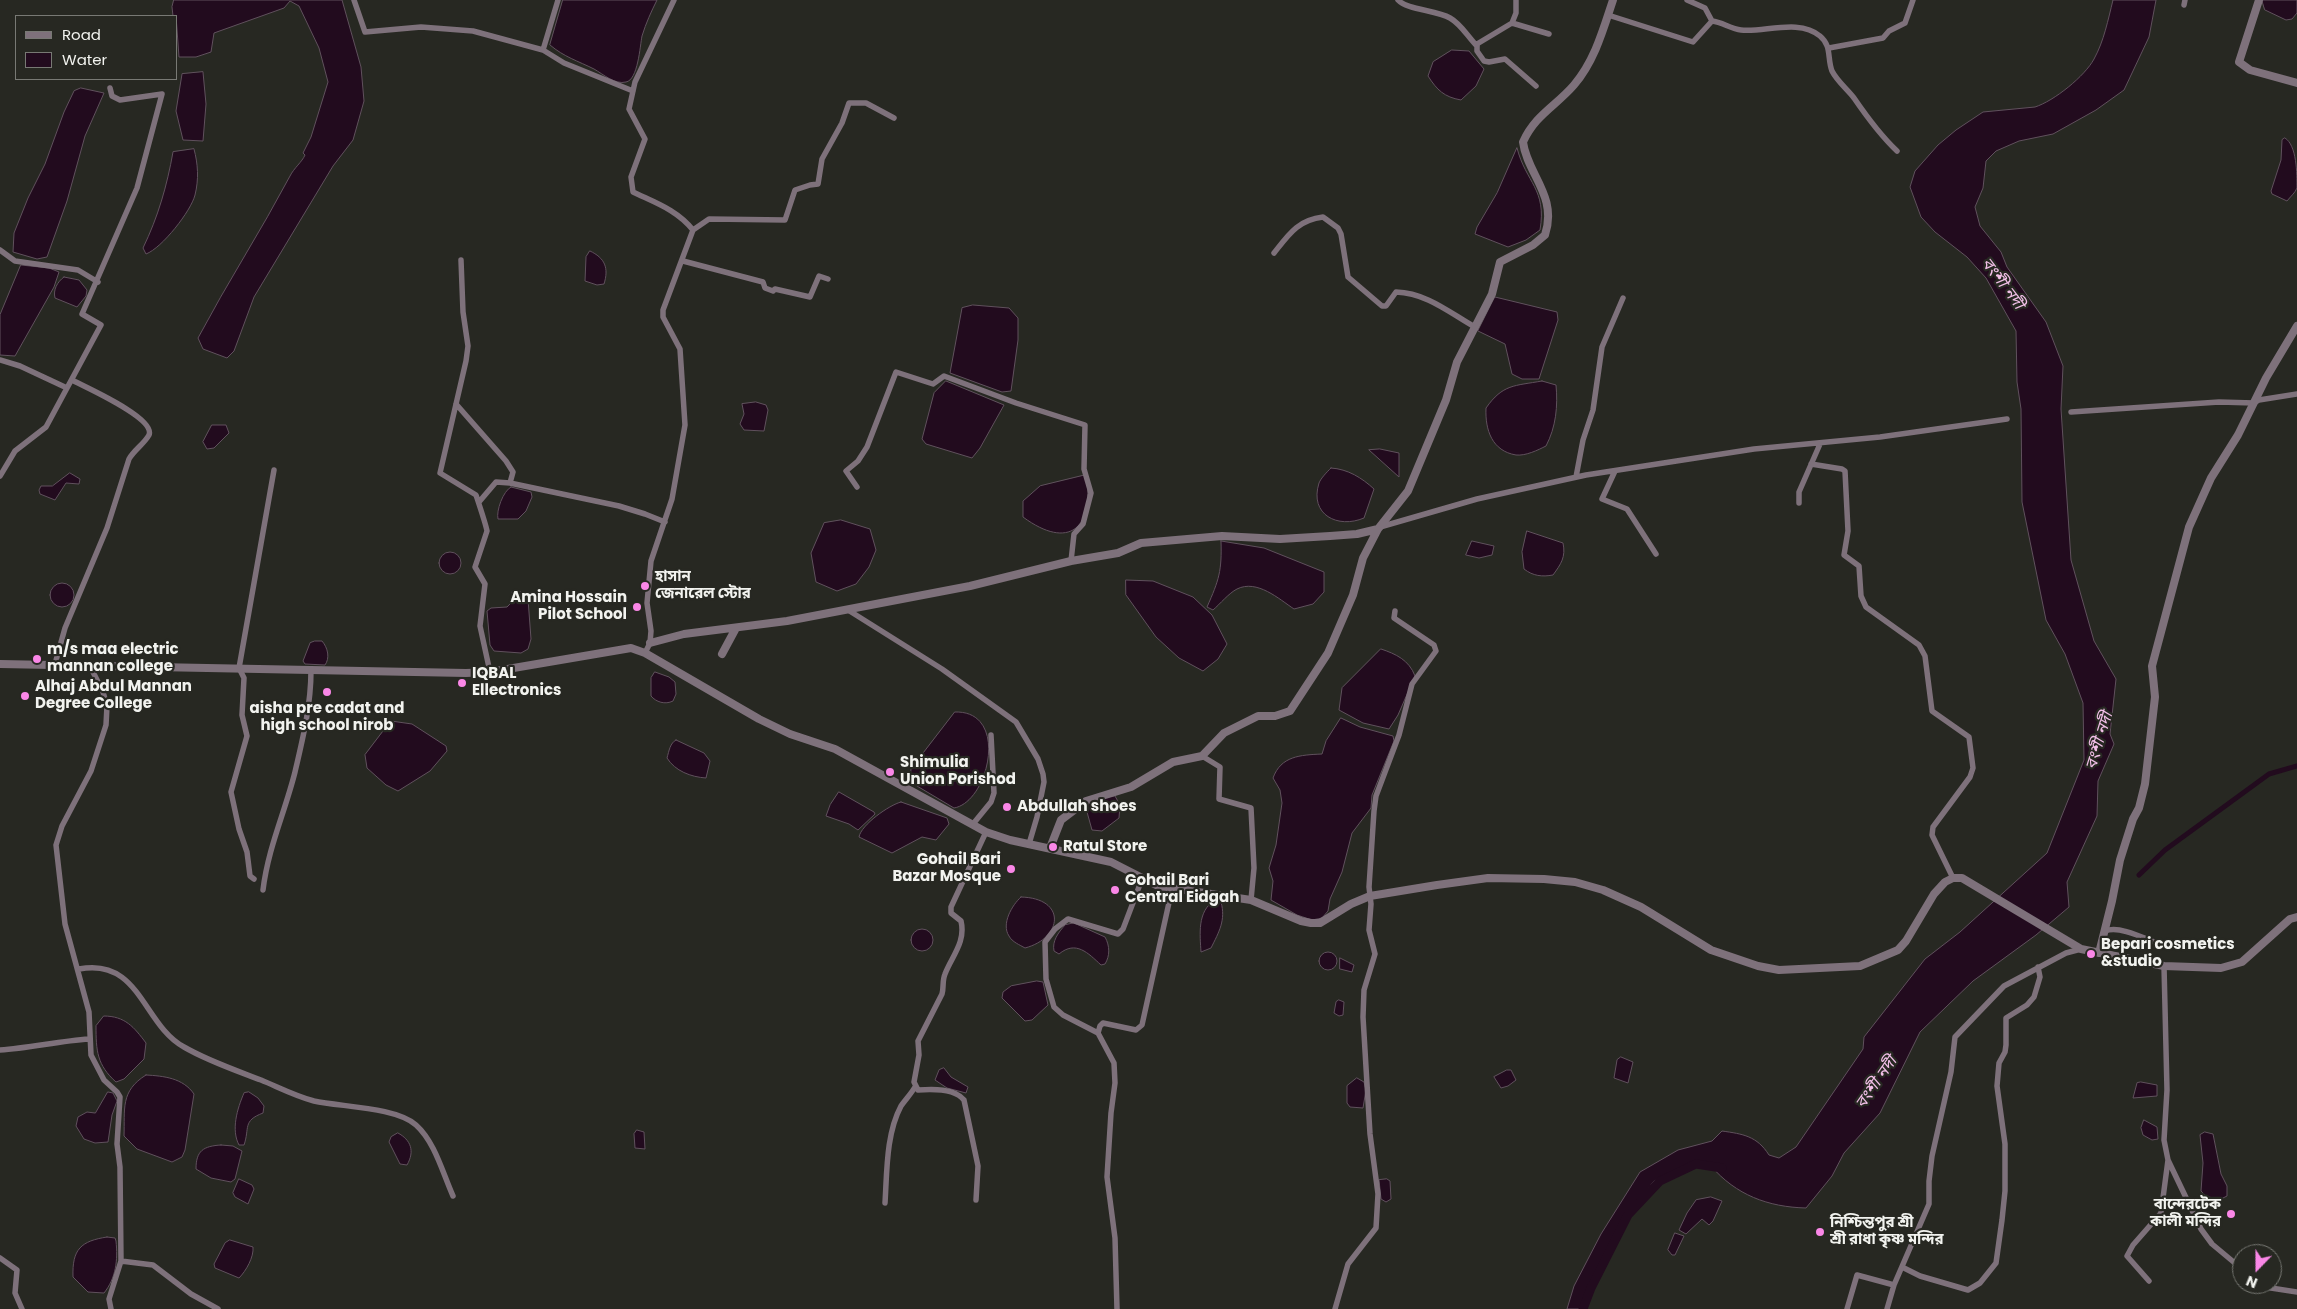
<!DOCTYPE html>
<meta charset="utf-8">
<style>
body{margin:0}
#map{position:relative;width:2297px;height:1309px;overflow:hidden;background:#272822;font-family:Poppins,sans-serif}
canvas{display:block}
.legend{position:absolute;left:15px;top:15px;width:162px;height:65px;box-sizing:border-box;background:#272822;border:1px solid #787974;margin:0;padding:6px 9px;list-style:none;font-size:15px;color:#f2f3ef}
.legend li{display:flex;align-items:center;gap:10px;height:25px}
.legend b{width:25px;border:1px solid #787974}
.north{position:absolute;left:2232px;top:1244px;width:50px;height:50px;box-sizing:border-box;background:#272822;border:1px solid #787974;border-radius:50%;rotate:202deg;font-size:14px;font-weight:700;line-height:20px;text-align:center;color:#f2f3ef}
.north::after{content:'';display:block;margin:auto;width:18px;height:22px;background:#fa87e7;clip-path:polygon(50% 0,100% 100%,50% 72%,0 100%)}
</style>
<div id="map">
<canvas width="2297" height="1309"></canvas>
<ul class="legend">
<li><b style="height:6px;background:#7e717b"></b>Road</li>
<li><b style="height:14px;background:#220b1e"></b>Water</li>
</ul>
<div class="north">N</div>
</div>
<script>
const c = document.querySelector('canvas').getContext('2d');
c.lineJoin = 'round';
function fillPath(path, color) {
  c.fillStyle = color;
  c.fill(path, 'evenodd');
}
function strokePath(path, color, width, dash) {
  c.strokeStyle = color;
  c.lineWidth = width;
  c.lineCap = dash ? 'butt' : 'round';
  c.setLineDash(dash || []);
  c.stroke(path);
}
function write(font, color, halo, rows, align = 'center') {
  c.font = font + ' Poppins,"Noto Sans Bengali",sans-serif';
  c.lineWidth = 4.5;
  c.setLineDash([]);
  c.textBaseline = 'middle';
  c.strokeStyle = halo;
  c.fillStyle = color;
  for (const [text, x, y, turn = 0] of rows) {
    c.save();
    c.translate(x, y);
    c.rotate((+turn || 0) * Math.PI / 180);
    c.textAlign = isNaN(turn) ? turn : align;
    if (halo) c.strokeText(text, 0, 0);
    c.fillText(text, 0, 0);
    c.restore();
  }
}
const water = new Path2D(`
 M174,0H342L361,67L364,101L353,140L333,166L254,297L234,351L227,358L203,349L198,338C227,283 261,231 290,176C294,168 302,162 305,155L303,153L311,137L328,82L319,48L299,6L290,1L284,8L214,33L211,52L196,57H179L176,16H173L172,7Z
 M563,0H657C651,12 646,23 642,36C640,46 638,80 626,82C615,85 603,74 594,69C578,61 564,57 550,45Z
 M2113,0H2156L2149,37L2124,90L2096,110L2053,134L2019,141L1996,151L1986,161L1983,188L1975,207L1980,226L2001,252L2007,267L2046,322L2063,366L2061,409L2071,560L2094,641L2116,679L2110,734L2114,744L2098,781L2097,816L2067,882L2069,907L2036,935L1973,981L1920,1032L1880,1113L1844,1153L1832,1176L1806,1208C1768,1207 1736,1195 1711,1166L1685,1168L1654,1181L1625,1218L1586,1297L1583,1309H1567L1574,1286L1601,1234L1640,1172L1678,1150L1712,1141L1722,1131C1743,1134 1757,1136 1769,1155L1779,1158L1796,1147L1863,1049L1864,1037L1925,959L1960,932L2047,853L2084,760L2083,703L2065,654L2046,620L2022,502L2021,409L2017,382L2016,331L1986,278L1967,257L1935,232L1921,217L1910,187L1915,171L1938,145L1956,130L1983,112L2035,107C2054,101 2085,76 2094,59C2104,41 2108,20 2113,0Z
 M2262,0H2297V13L2292,19L2286,20L2265,10Z
 M1452,50L1469,51L1484,69L1476,86L1461,100C1444,97 1437,90 1428,76L1433,62Z
 M203,72L206,104L203,141L183,140L176,111L182,74Z
 M81,88L104,93L85,136L67,201L47,257L37,259L13,252L14,233L28,198L45,164L64,112L74,91Z
 M2285,138C2297,145 2297,174 2297,188C2295,193 2290,197 2287,201L2272,194L2271,191L2281,160L2282,140Z
 M1517,148C1526,183 1547,189 1540,230L1526,240L1508,247L1475,234L1477,227L1497,193Z
 M194,149C198,164 199,179 195,195C191,211 162,248 146,254L143,248C158,217 167,186 173,152Z
 M590,251C605,258 609,268 604,284L597,285L585,281L586,257Z
 M21,265L49,268L59,272L54,287L15,356L0,355V315Z
 M64,277L79,280L87,290L86,296L77,307L55,298C53,290 57,282 64,277Z
 M1495,297L1557,312L1558,320L1539,379H1522L1512,374L1505,344L1478,331Z
 M973,305L1009,308L1018,318V340L1011,391L1002,392L950,373L962,308Z
 M946,381L1004,405L980,448L972,458L926,444L922,439L934,393Z
 M1542,381L1556,385C1558,406 1556,427 1546,446C1538,450 1526,456 1516,455C1492,451 1485,430 1486,408C1503,384 1514,386 1542,381Z
 M756,402L766,405L768,410L764,431L744,430L740,424L744,414L742,404Z
 M212,425H226L229,433L214,448L207,449L203,442Z
 M1380,449L1399,453V477L1369,450Z
 M1331,468C1348,469 1362,478 1374,489L1364,518C1338,529 1309,515 1319,483C1321,478 1327,472 1331,468Z
 M70,473L80,479L79,484L66,483L55,500L40,494L39,490L41,486H52Z
 M1086,475C1095,528 1069,551 1023,517V501L1040,486Z
 M511,487L531,492L532,497L526,511L518,519H498C496,511 503,491 511,487Z
 M841,520L870,529L876,550L869,567L856,584L837,591L816,582L811,553L824,523Z
 M1527,531L1563,543C1566,557 1561,564 1553,575C1542,577 1533,576 1524,569L1522,552Z
 M1221,541L1264,548L1324,572V592L1313,604L1294,609C1279,599 1257,579 1237,589C1229,593 1220,604 1213,610L1207,607C1219,580 1222,571 1221,541Z
 M1472,541L1494,546L1492,555L1479,558L1466,555Z
 M439 563a11 11 0 1 1 22 0a11 11 0 1 1-22 0Z
 M1126,580L1153,581L1193,597L1212,615L1227,644L1218,659L1203,671L1179,658L1156,637L1126,595Z
 M50 595a12 12 0 1 1 24 0a12 12 0 1 1-24 0Z
 M518,591L526,593L528,599L531,639L528,649L521,653L494,651L490,645L487,611L491,608L507,607L511,603L512,592Z
 M315,641H322C328,648 330,658 325,665L305,664L303,661L310,643Z
 M1381,649C1396,654 1409,660 1415,676L1398,715L1389,729L1363,723L1339,710L1342,688Z
 M655,672L669,677L675,682L676,694L673,701C665,705 656,702 651,696V678Z
 M955,712C1010,710 989,802 954,808L917,786L910,780L911,769Z
 M1341,718L1360,727L1393,736L1394,741L1372,795L1371,808L1352,833L1342,872L1330,899L1328,911L1322,918L1312,920L1297,915L1271,900L1273,881L1269,868L1276,845L1282,803L1280,790L1273,778C1281,756 1300,755 1322,754L1326,741Z
 M391,721L412,724L446,746L447,751L430,771L398,791L386,785L367,768L365,755Z
 M676,740L704,753L710,761L706,778C691,777 675,771 667,758C669,751 670,743 676,740Z
 M839,792L874,812L875,814L858,830L849,824L826,816L830,805Z
 M1115,796L1120,805L1119,818L1102,831L1092,830L1087,812L1089,801Z
 M901,802L947,818L949,824L936,840L922,837L892,853L859,837C861,825 889,805 901,802Z
 M1021,897C1067,898 1063,938 1025,948C1020,945 1012,942 1009,936C1001,924 1012,905 1021,897Z
 M1214,901L1221,902C1226,920 1219,932 1211,948L1201,952C1200,935 1197,911 1214,901Z
 M1074,923L1105,937C1110,946 1110,956 1105,964L1101,965C1088,953 1076,940 1059,954L1054,951C1052,941 1058,933 1065,925Z
 M911 940a11 11 0 1 1 22 0a11 11 0 1 1-22 0Z
 M1319 961a9 9 0 1 1 18 0a9 9 0 1 1-18 0Z
 M1340,958L1354,965L1352,972L1340,969Z
 M1037,981L1043,982L1048,1005L1032,1020L1025,1021L1002,998L1003,992L1011,986Z
 M1339,1000L1344,1002L1343,1015L1339,1016L1334,1013L1336,1002Z
 M104,1016C125,1016 134,1027 146,1043L144,1059L124,1079L116,1082C97,1065 96,1051 96,1026Z
 M1621,1057L1633,1062L1628,1083L1614,1078L1617,1060Z
 M944,1068L951,1077L968,1087L966,1093L947,1088L935,1080L939,1070Z
 M1507,1070H1511L1516,1080L1508,1086L1501,1088L1494,1077Z
 M146,1075C164,1076 183,1078 194,1094L185,1150L182,1157L172,1162L137,1149L124,1136C125,1109 120,1091 146,1075Z
 M1357,1078L1364,1082L1366,1090L1363,1108L1350,1107L1347,1103V1086Z
 M2141,1082L2157,1085V1096L2133,1098L2137,1083Z
 M108,1092L113,1093L117,1101L112,1115L108,1142L95,1143L84,1139L76,1126L78,1117L87,1112L95,1113Z
 M249,1092L258,1098L264,1106L263,1113C242,1121 250,1128 244,1145H239C231,1130 237,1109 244,1093Z
 M2144,1120L2157,1127L2158,1139L2152,1140L2143,1135L2141,1128Z
 M637,1130L644,1132L645,1149L635,1148L634,1134Z
 M2205,1132L2213,1134L2221,1174L2227,1186V1196L2219,1200L2206,1196L2201,1191L2203,1163L2200,1135Z
 M398,1133C411,1140 415,1151 407,1165L400,1164L389,1142L391,1137Z
 M221,1145L233,1146L242,1151L235,1179L231,1182L211,1178L196,1169C196,1151 203,1146 221,1145Z
 M239,1179L252,1185L254,1189L248,1204L235,1197L233,1193Z
 M1387,1179L1390,1181L1391,1199L1386,1202L1381,1199L1379,1180Z
 M1711,1197L1722,1201L1713,1221L1709,1225L1702,1219L1686,1234L1679,1230L1687,1213L1696,1200Z
 M1675,1233L1684,1236L1675,1255H1672L1668,1250Z
 M107,1237L115,1238L116,1241C118,1260 116,1278 104,1293L88,1292L73,1277C72,1249 81,1241 107,1237Z
 M230,1240L253,1247C254,1257 246,1271 239,1278L215,1268L214,1264L225,1243Z`);
fillPath(water, '#220b1e');
strokePath(water, '#60515d', 1);
strokePath(new Path2D(`
 M2139,875L2165,850L2269,774L2297,766`), '#220b1e', 5);
strokePath(new Path2D(`
 M1583,1309L1591,1288L1628,1215L1660,1181L1696,1164L1722,1168`), '#220b1e', 9);
strokePath(new Path2D(`
 M354,0L365,32L421,27L473,31L543,50L558,0
 M1398,0C1407,10 1436,10 1450,18C1461,24 1468,37 1477,46
 M1516,0V13L1512,23L1477,44V51L1484,61L1489,62L1505,59L1536,86
 M1687,0L1705,8L1712,21
 M2184,5L2185,0
 M1608,15L1693,42L1712,21C1722,22 1731,29 1741,30C1763,33 1799,18 1820,36C1832,46 1827,58 1832,71C1837,81 1847,89 1854,98C1867,117 1880,135 1897,151
 M1512,23L1549,34
 M1829,48L1883,38L1889,31L1905,23L1913,0
 M543,50L564,63L633,91
 M693,230L709,219L785,220L795,190L810,185L818,184L822,159L842,123L849,103H866L894,118
 M0,250L15,261L78,270L98,282
 M1274,253C1289,234 1298,220 1323,217L1338,228L1341,234L1348,277L1382,306H1386L1396,292C1427,293 1450,313 1475,327
 M461,260L463,312L468,346L466,361L440,473L476,495C478,501 486,525 487,531L475,567L485,584L480,626L490,672
 M683,261L763,282L765,288L773,291L775,289L810,297L819,276L828,279
 M0,360L20,366L67,388
 M456,404L506,461L513,472L510,483
 M2071,412L2219,402L2254,403L2259,400L2297,394
 M1811,464L1842,469L1845,471L1848,531L1844,555L1859,566L1861,596L1866,607L1919,645L1925,656L1932,711L1969,737L1973,768L1970,777L1933,827L1932,835L1953,878
 M1615,471L1602,499L1627,509L1656,554
 M0,476L15,451L46,427L101,325L82,314L137,188L162,94L120,100L112,96L110,88
 M1576,477L1583,440L1593,410L1602,347L1623,298
 M857,487L846,471L858,461L867,447L896,372L933,384L944,376L1016,403L1082,424L1085,425L1084,469L1091,493L1083,524L1074,534L1071,561
 M479,502L496,482L510,483L619,506L645,514L665,522
 M1799,503V492L1820,444
 M1380,527L1477,499L1586,475L1754,449L1880,437L2007,419
 M848,610L942,669L1016,722L1038,759L1043,774L1044,782L1037,817L1029,844
 M645,653L650,643L651,631L647,603L651,561L672,499L685,425L680,349L663,317V310L693,230C677,210 656,203 633,192L631,177L645,139L629,109L635,82L674,0
 M55,664L65,628L107,528L129,459C134,450 144,444 149,435C156,418 85,387 72,380
 M90,666L103,692L107,706L106,725L91,771L62,826L56,845L65,924L89,1012L91,1055L104,1080L117,1092L120,1097L117,1144L120,1167L121,1261L109,1299L111,1309
 M1202,756L1220,767L1219,799L1251,808L1254,868L1251,900
 M973,824L991,802L994,793L991,735
 M254,879L250,876L247,852L239,829L231,792L247,736L242,715L244,678L239,668L274,470
 M263,890C268,848 285,812 295,772C303,738 311,705 311,670
 M2105,931C2121,925 2147,940 2162,945
 M2164,966L2167,1090L2164,1140L2168,1160L2201,1229L2212,1244L2242,1269
 M79,969C140,957 143,1025 184,1047C208,1061 235,1070 261,1080C278,1087 295,1096 314,1101C341,1107 396,1107 416,1125C435,1142 443,1174 453,1196
 M1098,1033L1100,1026L1103,1023L1136,1030L1142,1025L1172,889
 M0,1050C30,1048 59,1041 89,1039
 M976,1200L978,1166L964,1100C955,1088 932,1089 918,1090L914,1082L919,1055L918,1041L942,994C944,987 942,981 945,974C952,956 966,942 961,921L951,913V907L986,832
 M885,1203C887,1172 886,1134 901,1106C905,1100 911,1094 915,1087
 M0,1258L17,1270L15,1293L22,1309
 M121,1261L153,1265L191,1294L218,1309
 M1902,1267L1920,1276L1968,1290L1980,1283L1996,1263L2002,1220L2005,1191V1144L1997,1086L1999,1063L2005,1052L2006,1045V1018L2027,1005L2034,997L2040,977L2038,967
 M2149,1281L2127,1256L2133,1245L2161,1213L2168,1160
 M2263,1284L2271,1288L2297,1292
 M1117,1309L1115,1238L1107,1177L1111,1113L1115,1083L1114,1063L1098,1033L1063,1015L1054,1007L1046,979L1045,942L1055,929L1068,919L1118,934L1123,929L1142,879
 M1335,1309L1348,1264L1376,1228L1378,1194L1370,1134L1363,1017L1364,990L1375,954L1369,930L1371,904L1369,887L1374,811L1376,796L1399,735L1412,684L1436,651L1434,645L1394,618L1395,611
 M1847,1309L1857,1275L1894,1285
 M1887,1309L1894,1285L1929,1204V1181L1932,1156L1951,1072L1955,1037L2004,986L2066,953L2081,949`), '#7e717b', 5.5);
strokePath(new Path2D(`
 M2259,0L2239,62L2250,70L2297,83
 M650,643L684,634L787,621L970,586L1071,561L1118,553L1141,543L1222,536L1280,539L1330,536L1357,534L1378,529L1408,491L1446,400L1457,362L1492,294L1500,262L1533,245L1545,235C1558,196 1527,174 1523,142C1535,115 1556,106 1574,85C1595,60 1603,30 1613,0
 M722,654L736,628
 M0,664L466,673L490,672L631,648L645,653L759,719L790,734L835,749L986,832L1010,840L1111,862L1158,886L1251,900L1301,921L1311,923H1320L1351,904L1370,896L1437,885L1488,878L1544,879L1575,882L1603,890L1641,907L1711,950L1758,966L1779,970L1860,966L1898,950L1906,941L1934,894L1945,882L1953,878H1962L2081,949L2164,966L2221,968L2242,962L2290,919L2297,917
 M1050,848L1061,820L1086,801L1131,787L1173,762L1202,756L1224,733L1258,716H1275L1290,711L1328,653L1353,595L1363,558L1378,529
 M2099,953L2112,901L2120,860L2133,819L2139,808L2145,784L2155,697L2152,666L2189,527L2211,478L2238,435L2266,378L2297,326`), '#7e717b', 8);
for (const [x, y, r, color] of [
 [645,586,5,"#fa87e7"],
 [637,607,5,"#fa87e7"],
 [37,659,5,"#fa87e7"],
 [462,683,5,"#fa87e7"],
 [327,692,5,"#fa87e7"],
 [25,696,5,"#fa87e7"],
 [890,772,5,"#fa87e7"],
 [1007,807,5,"#fa87e7"],
 [1053,847,5,"#fa87e7"],
 [1011,869,5,"#fa87e7"],
 [1115,890,5,"#fa87e7"],
 [2091,954,5,"#fa87e7"],
 [2231,1214,5,"#fa87e7"],
 [1820,1232,5,"#fa87e7"]
]) {
  const dot = new Path2D();
  dot.arc(x, y, r, 0, 2 * Math.PI);
  c.fillStyle = color;
  c.fill(dot);
  strokePath(dot, '#272822', 2);
}
write('bold 15px', '#f2f3ef', '#272822', [
 ["হাসান",655,577],
 ["জেনারেল স্টোর",655,594],
 ["Amina Hossain",627,598,"right"],
 ["Pilot School",627,615,"right"],
 ["m/s maa electric",47,650],
 ["mannan college",47,667],
 ["IQBAL",472,674],
 ["Ellectronics",472,691],
 ["Alhaj Abdul Mannan",35,687],
 ["Degree College",35,704],
 ["aisha pre cadat and",327,709,"center"],
 ["high school nirob",327,726,"center"],
 ["Shimulia",900,763],
 ["Union Porishod",900,780],
 ["Abdullah shoes",1017,807],
 ["Ratul Store",1063,847],
 ["Gohail Bari",1001,860,"right"],
 ["Bazar Mosque",1001,877,"right"],
 ["Gohail Bari",1125,881],
 ["Central Eidgah",1125,898],
 ["Bepari cosmetics",2101,945],
 ["&studio",2101,962],
 ["বান্দেরটেক",2221,1205,"right"],
 ["কালী মন্দির",2221,1222,"right"],
 ["নিশ্চিন্তপুর শ্রী",1830,1223],
 ["শ্রী রাধা কৃষ্ণ মন্দির",1830,1240]
], 'left');
write('italic 16px', '#f3c0e9', '#272822', [
 ["বংশী নদী",2002,284,53],
 ["বংশী নদী",2100,741,-73],
 ["বংশী নদী",1877,1083,-55]
]);
</script>
